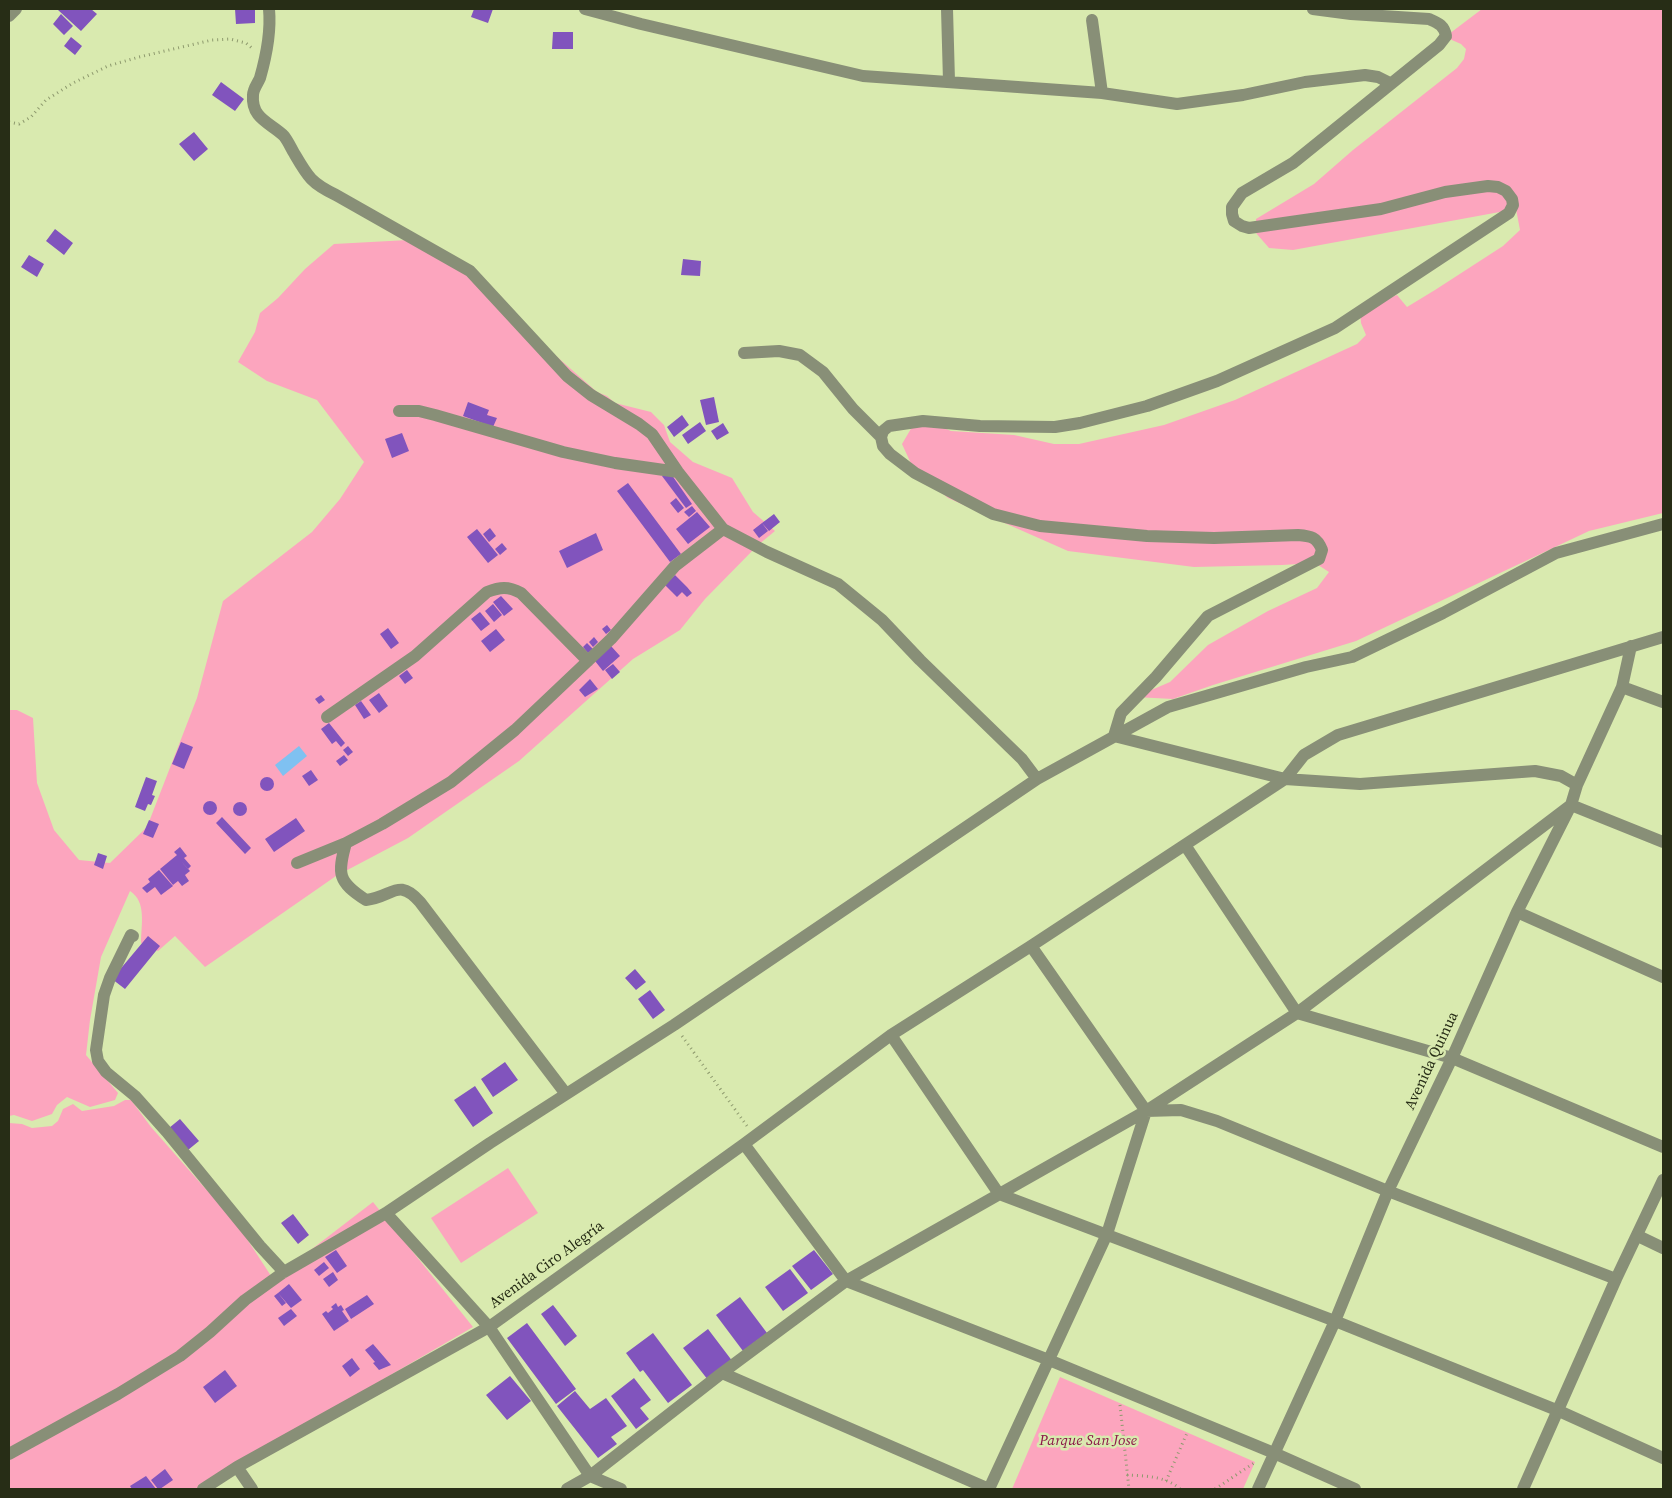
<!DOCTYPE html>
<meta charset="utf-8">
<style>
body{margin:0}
#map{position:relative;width:1672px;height:1498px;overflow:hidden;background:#d9eaaf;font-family:"Source Serif 4",serif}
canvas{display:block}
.frame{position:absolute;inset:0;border:10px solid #272d16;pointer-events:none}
</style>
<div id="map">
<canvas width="1672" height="1498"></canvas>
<div class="frame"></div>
</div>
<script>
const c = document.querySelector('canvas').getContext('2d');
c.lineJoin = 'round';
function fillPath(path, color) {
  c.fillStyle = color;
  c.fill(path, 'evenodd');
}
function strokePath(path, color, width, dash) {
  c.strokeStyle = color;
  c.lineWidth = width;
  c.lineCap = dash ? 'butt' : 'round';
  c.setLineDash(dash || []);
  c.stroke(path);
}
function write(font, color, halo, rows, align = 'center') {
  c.font = font + ' "Source Serif 4",serif';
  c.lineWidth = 5;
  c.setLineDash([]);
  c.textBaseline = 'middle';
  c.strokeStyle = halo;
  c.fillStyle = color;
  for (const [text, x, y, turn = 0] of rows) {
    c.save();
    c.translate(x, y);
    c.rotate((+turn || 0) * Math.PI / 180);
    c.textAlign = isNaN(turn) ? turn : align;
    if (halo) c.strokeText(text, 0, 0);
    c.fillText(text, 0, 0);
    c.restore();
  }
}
fillPath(new Path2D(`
 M1482,9H1663V513L1589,531L1356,641L1213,685L1173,699L1135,697L1170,682L1208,645L1268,611L1317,588L1329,572L1315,563L1282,565L1194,567L1068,551L948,498L914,470L902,444L912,427L939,426L951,431L1014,435L1054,444H1079L1164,425L1235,400L1357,344L1366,335L1361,323L1360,310L1397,295L1407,307L1435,290L1503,246L1520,230L1516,209L1293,250L1269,248L1256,233V219L1314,184L1353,150L1457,68L1464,59L1466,49L1461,44L1445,37Z
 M408,240L450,257L529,332L597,392L607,396L615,403L651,412L664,425L670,442L693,462L732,478L753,512L775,531L758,545L705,599L680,630L633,659L519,761L408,838L336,876L205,967L175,936L158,951L141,943C141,925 147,902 130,891L101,957L90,1020L86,1055L118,1093L115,1100L90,1107L67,1097L57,1105L52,1114L32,1121L14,1115L9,1116V710H17L33,718L37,783L54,830L79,860L110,863L147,827L197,698L223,601L312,532L340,499L364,462L317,400L267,381L238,362L255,332L260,313L278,298L305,269L334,244Z
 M125,1100H131L151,1127L203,1186L232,1216L273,1279L373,1202L473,1327L236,1465L201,1489H9V1123L22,1124L32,1128L52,1126L58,1121L63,1109L73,1104L82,1111L114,1106Z
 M508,1168L538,1213L461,1263L431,1218Z
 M1060,1377L1255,1462L1243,1489H1012Z`), '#fca5be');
fillPath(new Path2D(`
 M299,746L307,756L283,776L275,765Z`), '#7fc1f1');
fillPath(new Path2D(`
 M59,9H91L97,14L81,31L58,10Z
 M235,9H255V23L236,24Z
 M474,9H493L488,23L471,17Z
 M61,14L73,26L64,35L53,24Z
 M553,32H573V49H552Z
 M71,37L82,46L75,55L64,46Z
 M221,82L244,99L235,111L212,95Z
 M194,132L208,149L194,161L179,144Z
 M55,229L73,243L64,255L46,241Z
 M29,255L44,264L37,277L21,267Z
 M683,259L701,261L700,276L681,275Z
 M714,397L719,422L706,425L700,400Z
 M468,402L489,410L487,415L497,418L493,427L463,416Z
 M682,415L689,425L674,437L667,427Z
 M700,422L706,431L688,444L682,435Z
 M723,423L729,433L717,440L711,431Z
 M402,433L409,451L392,458L385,439Z
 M669,471L692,504L686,508L662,476Z
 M628,483L681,554L670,562L617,491Z
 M676,498L684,508L678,513L670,503Z
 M692,506L696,511L689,517L684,512Z
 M697,512L710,527L688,544L676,529Z
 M774,514L780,522L769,531L762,523Z
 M762,523L768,531L759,538L753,530Z
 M490,528L496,536L489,542L483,534Z
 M477,529L498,555L488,563L467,537Z
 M596,533L603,550L567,568L559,551Z
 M502,543L507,549L500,555L495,549Z
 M675,575L687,587L677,597L665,585Z
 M687,587L692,593L687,597L682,592Z
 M501,596L513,609L504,616L493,602Z
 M493,604L502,615L494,622L485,611Z
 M480,612L490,624L481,631L471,619Z
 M607,625L611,630L606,634L602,629Z
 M388,628L399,643L391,649L380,634Z
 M496,629L505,640L490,652L481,641Z
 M594,637L598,642L593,647L589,642Z
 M587,643L593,649L588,653L583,647Z
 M611,646L620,656L603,671L595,661Z
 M613,664L620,672L612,679L605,670Z
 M407,670L413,678L405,684L399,676Z
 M590,679L598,689L585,697L579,690Z
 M379,693L388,706L379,713L369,700Z
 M321,695L325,700L319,704L315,699Z
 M361,701L371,715L364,719L355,705Z
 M329,723L345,743L341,747L336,741L332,744L321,729Z
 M181,742L193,747L184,769L172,764Z
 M348,746L353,752L348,756L343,750Z
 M344,755L348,760L340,766L336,761Z
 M311,770L318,780L309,786L302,776Z
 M260 784a7 7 0 1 1 14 0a7 7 0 1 1-14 0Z
 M146,777L157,781L152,795L155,796L151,805L148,804L145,811L135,807Z
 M203 808a7 7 0 1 1 14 0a7 7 0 1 1-14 0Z
 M233 809a7 7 0 1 1 14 0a7 7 0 1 1-14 0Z
 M222,817L251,848L245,854L216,823Z
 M296,818L305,831L274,852L265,839Z
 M149,820L159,824L153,838L143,834Z
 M180,847L187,856L184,858L191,866L188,869L179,859L190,871L185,875L189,881L182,886L178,881L173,885L160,869L177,855L174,852Z
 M98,853L107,856L103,869L94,865Z
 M159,870L173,886L161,895L155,887L147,893L142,888L150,882L148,879Z
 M148,936L160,946L125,989L112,979Z
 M635,969L646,982L636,990L625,978Z
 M650,990L665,1010L653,1019L638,999Z
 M505,1062L518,1080L493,1097L481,1079Z
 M475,1086L493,1113L473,1127L454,1100Z
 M180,1119L199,1141L188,1150L169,1128Z
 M293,1214L309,1235L298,1244L281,1223Z
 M336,1250L347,1266L337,1273L325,1257Z
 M814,1250L833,1274L811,1290L792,1266Z
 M324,1262L329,1268L319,1276L314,1270Z
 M790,1269L808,1293L783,1311L765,1287Z
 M333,1272L338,1280L329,1287L323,1279Z
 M289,1284L302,1300L291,1308L278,1293Z
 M278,1293L286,1303L282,1306L274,1296Z
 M367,1295L374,1304L351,1319L345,1309Z
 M740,1297L767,1333L743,1351L716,1315Z
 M336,1303L338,1307L341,1305L344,1310L342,1311L349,1321L334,1331L322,1314L326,1311L328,1313L333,1309L331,1307Z
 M553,1305L577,1336L565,1346L541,1314Z
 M291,1309L297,1316L284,1326L278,1318Z
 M527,1323L576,1389L556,1404L507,1338Z
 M708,1329L733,1362L708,1380L683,1348Z
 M653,1333L692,1385L668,1403L643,1370L640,1372L626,1353Z
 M373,1344L391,1365L379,1370L373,1363L375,1362L365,1350Z
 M352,1358L360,1369L350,1377L342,1366Z
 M225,1370L237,1386L215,1403L203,1387Z
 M510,1376L531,1401L507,1420L486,1395Z
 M634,1378L651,1400L640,1408L649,1419L636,1429L611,1396Z
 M575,1391L590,1409L606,1398L627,1426L611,1437L617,1444L598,1458L557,1406Z
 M165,1469L173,1480L160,1489H158L151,1480Z
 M146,1476L156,1489H132L130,1486Z`), '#8154bd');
strokePath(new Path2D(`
 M9,122L19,124L31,117L46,100L73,83L108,66L139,57L212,40L230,39L246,43L253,49
 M682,1036L747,1126
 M1120,1405L1129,1489
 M1127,1475C1145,1476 1166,1476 1180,1489
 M1166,1481L1187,1433
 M1215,1489L1254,1463`), '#8e9a6e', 3, [1, 4]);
strokePath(new Path2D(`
 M269,9C271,30 266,57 260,78C258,83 253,89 253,95C251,119 271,123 284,136C288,141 291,148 294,153C308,177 311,183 336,195L470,271L567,376L591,395L639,424L652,434L678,472L723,529L767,552L838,584L882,620L920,660L1022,759L1037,779
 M585,9L641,24L863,76L1102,93L1177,104L1243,95L1305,82L1365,75L1378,77L1390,83
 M947,9L949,81
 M1313,9L1351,14L1429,19C1438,23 1444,25 1446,36L1439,45L1293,163L1242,193L1232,207V214L1234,221L1242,226L1249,228L1381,209L1445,192L1488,186L1498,187L1506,191L1512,199L1513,205L1509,213L1335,328L1217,381L1147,406L1080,423L1055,427L980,426L923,421L889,426L883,431L881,437L883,446L890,454L915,473L993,514L1040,526L1147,536L1214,538L1298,535C1311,536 1317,537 1322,550L1319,559L1208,616L1156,677L1121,713L1114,736L1285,779L1360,784L1535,771L1561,776L1577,785
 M9,16L16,9
 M1092,20L1102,93
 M744,353L779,351L800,355L823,372L853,409L881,437
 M399,411H419L435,415L563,452L615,463L678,472
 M1622,687L1663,702
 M327,717L415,656L487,592C500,587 508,586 521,593L588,661
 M346,843C337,874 338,882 366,900C393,897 398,877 420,902L566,1094
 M1185,845L1297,1013L1452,1058L1663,1147
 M297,863L346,843L382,824L451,782L515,730L611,639L675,566L723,529
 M1517,912L1663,977
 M133,936L131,935L110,978L104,995L96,1050L98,1061L106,1072L135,1096L167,1132L260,1246L284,1272
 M1031,946L1146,1111
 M891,1035L999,1194L1335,1321L1559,1411L1663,1458
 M1146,1111L1181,1110L1217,1121L1388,1191L1616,1279
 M744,1144L846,1281L1049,1360L1274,1453L1355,1489
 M386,1213L489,1327L590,1476L621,1489
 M1638,1236L1663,1248
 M722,1373L989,1489
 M9,1454L118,1394L180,1356L210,1332L245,1300L284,1272L386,1213L490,1143L674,1025L1037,779L1168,707L1306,667L1352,657L1443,613L1556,553L1663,524
 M237,1467L252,1489
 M203,1489L237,1467L489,1327L744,1144L891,1035L1031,946L1285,779L1304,755L1338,735L1663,637
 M567,1489L590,1476L722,1373L846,1281L1146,1111L1297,1013L1571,805L1663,842
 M989,1489L1107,1234L1146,1111
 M1258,1489L1335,1321L1388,1191L1452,1058L1517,912L1571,805L1577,785L1622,687L1631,646
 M1523,1489L1616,1279L1663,1180`), '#888f77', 12);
write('15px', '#272d16', '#d9eaaf', [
 ["Avenida Quinua",1432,1061,-65],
 ["Avenida Ciro Alegría",547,1265,-36]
]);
write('italic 15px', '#8b1849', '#d9eaaf', [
 ["Parque San Jose",1088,1441]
]);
</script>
